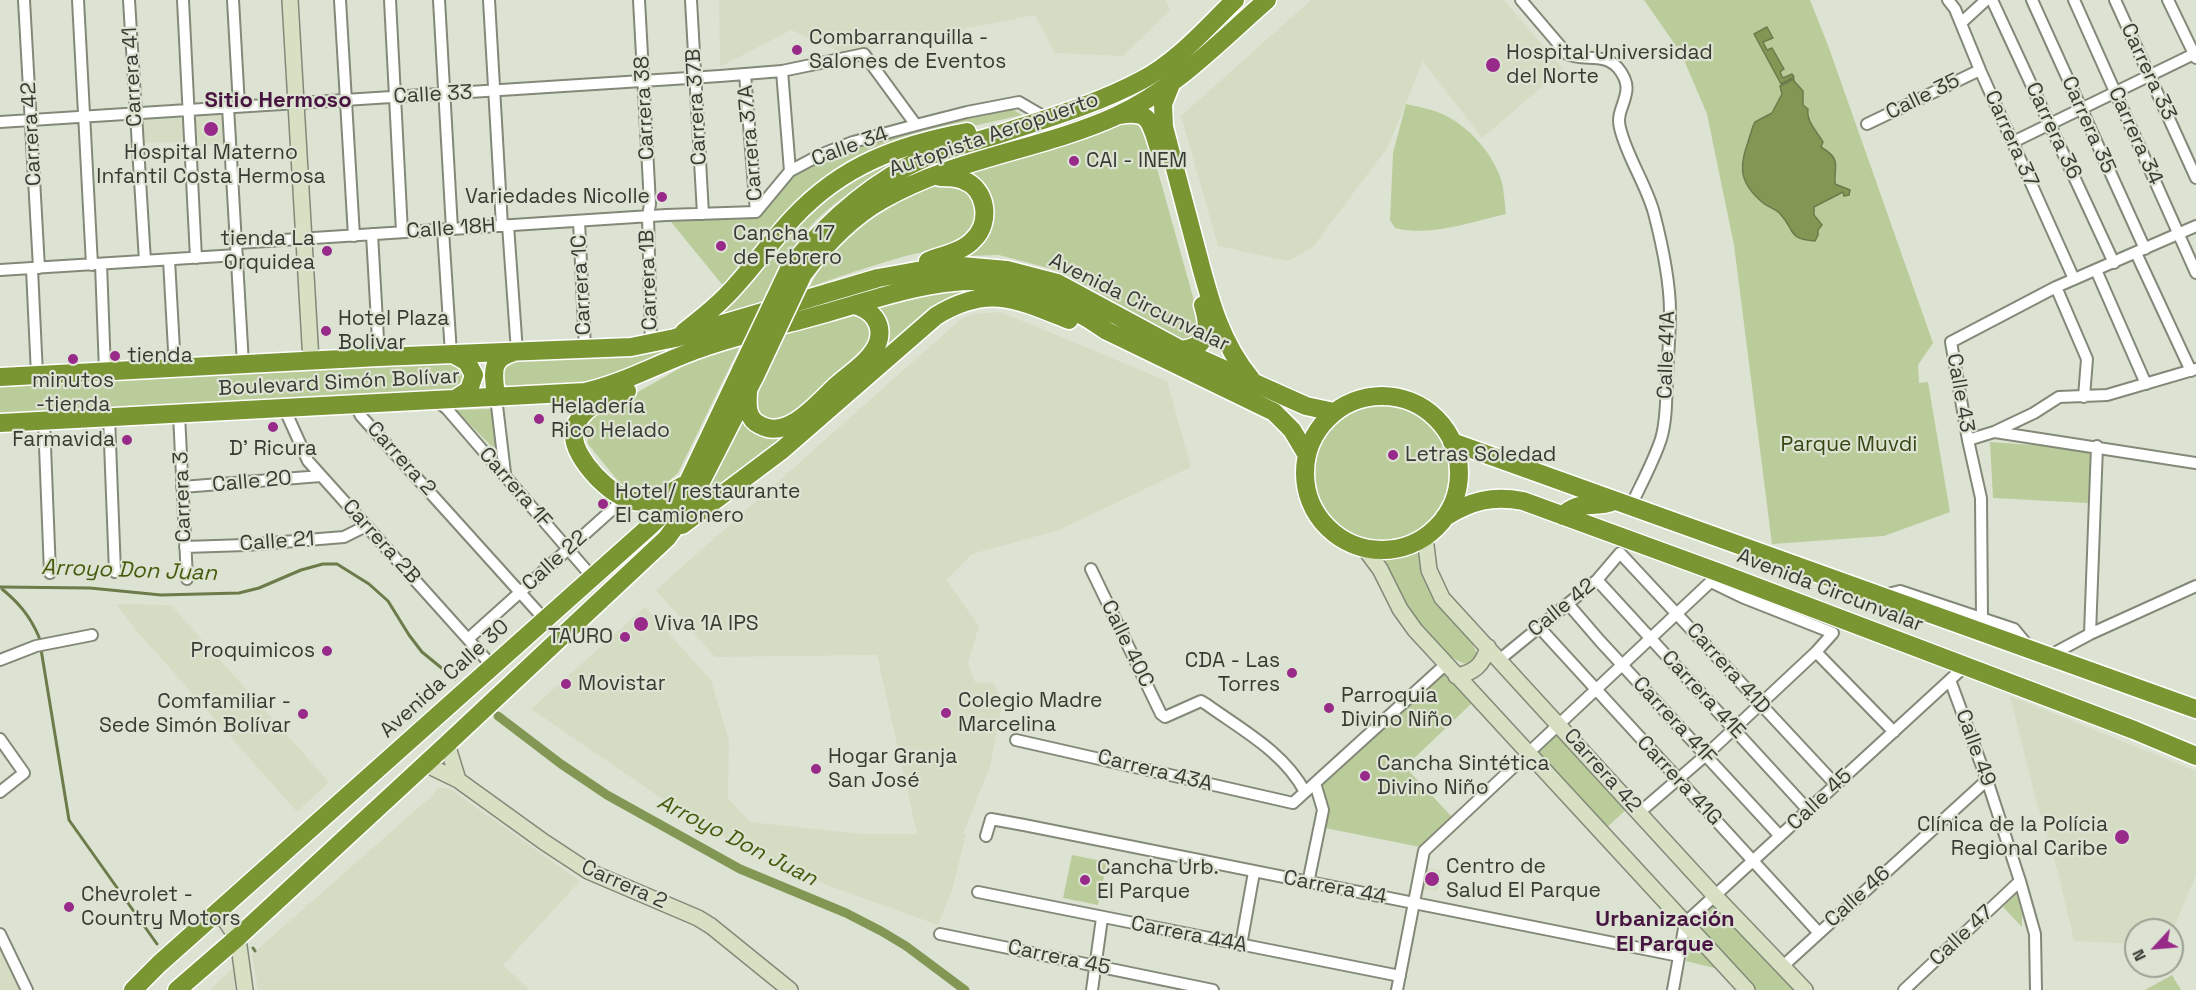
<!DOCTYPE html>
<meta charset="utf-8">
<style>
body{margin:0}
#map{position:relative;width:2196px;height:990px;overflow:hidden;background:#dde3d2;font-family:"Space Grotesk",sans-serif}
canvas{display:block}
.north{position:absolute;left:2124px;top:918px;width:60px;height:60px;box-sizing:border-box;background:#dde3d2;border:2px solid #9ba093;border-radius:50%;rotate:244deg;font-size:16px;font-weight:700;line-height:24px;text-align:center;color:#383b34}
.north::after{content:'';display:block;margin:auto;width:21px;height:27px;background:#982a8a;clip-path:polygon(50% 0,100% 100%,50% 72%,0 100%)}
</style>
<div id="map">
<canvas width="2196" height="990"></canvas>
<div class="north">N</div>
</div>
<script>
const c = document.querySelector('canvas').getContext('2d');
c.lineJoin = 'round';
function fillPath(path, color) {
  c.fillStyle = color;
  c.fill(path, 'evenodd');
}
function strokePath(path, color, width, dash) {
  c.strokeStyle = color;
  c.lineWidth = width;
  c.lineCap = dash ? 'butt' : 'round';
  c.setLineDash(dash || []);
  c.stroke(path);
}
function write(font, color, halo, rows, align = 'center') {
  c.font = font + ' "Space Grotesk",sans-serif';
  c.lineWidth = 4.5;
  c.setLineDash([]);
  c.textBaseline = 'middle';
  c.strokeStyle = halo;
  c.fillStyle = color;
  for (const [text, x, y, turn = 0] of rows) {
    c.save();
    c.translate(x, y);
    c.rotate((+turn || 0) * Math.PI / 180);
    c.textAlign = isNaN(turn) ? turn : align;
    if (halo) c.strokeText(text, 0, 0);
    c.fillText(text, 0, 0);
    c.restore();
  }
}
fillPath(new Path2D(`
 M719,0H1166L1170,10L1123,56L1055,53L1035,15L843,53L791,30L720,67Z
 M1311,0H1504L1563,69L1482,138L1423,61L1388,147L1312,248L1288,261L1218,246L1181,116Z
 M225,111L227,144L196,146L194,113Z
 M184,112L186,142L144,143L141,115Z
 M1001,312L1167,381L1191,467L1059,530L972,554L946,580L979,626L968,663L975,682L994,683L1003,702L990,766L963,834H966L952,891L938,925L829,886L742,848L667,802L531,709L645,607L711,680L729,740L728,798L750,822L862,834H917L877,655L715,657L656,590L962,318L974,314Z
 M116,604L171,605L329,782L297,812L136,630Z
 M2010,696L2196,771V875L2172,932V930H2136V944L2074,941L2059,876L2036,800Z
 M438,788H449L580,881L503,965L530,990H258L252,954L434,794Z
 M1426,868L1441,870L1438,891L1422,889Z
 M0,945L24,990H0Z
 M233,968L235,990H210Z`), '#d4ddc4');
fillPath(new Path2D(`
 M1644,0H1810L1829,48L1933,343L1918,365L1919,383L1928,382L1950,512L1884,536L1772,544L1734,245L1707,114L1681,53Z
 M1406,104C1420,107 1437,110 1450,118C1474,132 1497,159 1503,187C1504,196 1505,205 1506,214C1471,222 1431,237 1395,228L1390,220L1393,153Z
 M1011,108L1022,115L884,146L725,288L667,217L757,216L798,169L820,159L891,135L964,116Z
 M1123,120L1143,125L1148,136L1200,322L1197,335L1186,341L1059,271L999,255L968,256C985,244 989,237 992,217L962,172Z
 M925,147C884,171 839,194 807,230C789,251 776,277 764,302L713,319L788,231L845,180Z
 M942,184C956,187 970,189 974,205C978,217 975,230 964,238C950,248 920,252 902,257C871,266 840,276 810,287C831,238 891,196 942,184Z
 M982,287L882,354L879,350L869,307L939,289Z
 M857,312L872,327L867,349L796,414L779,422L758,415L753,395L786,332Z
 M709,333L678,349L596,383L512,389C499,382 501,372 507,361Z
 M740,346L678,473L663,486L650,491L641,492L623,487L588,444L586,431L587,423L593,415L604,406L624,400L694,360Z
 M458,363C466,377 465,379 458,393L0,419V387Z
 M1313 473a68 68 0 1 1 136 0a68 68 0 1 1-136 0Z
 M491,409L496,451L456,410Z
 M743,409L794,432L693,509Z
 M1990,442L2090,449L2089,503L1993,498Z
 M1420,548L1473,645L1477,654L1476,660L1471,665C1433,659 1397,589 1383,557L1402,555Z
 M1445,672L1473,702L1405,767L1452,817L1420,847L1320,827L1321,787Z
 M1560,724L1632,804L1602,832L1529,753Z
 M1072,855L1107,862L1098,905L1063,898Z
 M2016,893L2022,914V927L2003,907Z
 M1715,896L1804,990H1749L1685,923Z
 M1691,940L1718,969L1686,961Z
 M2172,975L2181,990H2145Z`), '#bbcc9b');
const water = new Path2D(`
 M1767,27L1773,38L1763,42L1767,50L1772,48L1784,69L1780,72L1783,78L1792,74L1794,77L1781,84L1754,34Z
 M1794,79V81L1803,91V105L1808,109C1806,122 1817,131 1823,142L1821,147C1842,160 1834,164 1835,184L1850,190L1849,195L1844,196L1843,192L1814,207V215L1822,225L1818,230V235L1815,241C1787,239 1796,231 1781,215C1776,208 1768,208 1762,202C1731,176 1744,157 1753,126L1755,122L1772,113L1782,94L1780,86Z`);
fillPath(water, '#829754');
strokePath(water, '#6c7b4a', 1.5);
strokePath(new Path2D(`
 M0,587L90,588L161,595L239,593L259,588L301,570L323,564H337L369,584L388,601L409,635L422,652L455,679
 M2,589C19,603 30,616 39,637L69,820L157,944
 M253,948L255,951`), '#6c7b4a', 3);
strokePath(new Path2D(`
 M498,716L561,764L607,795L740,869L846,913L881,931L906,946L965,990`), '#829754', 9);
const street = new Path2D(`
 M24,0L39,268
 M78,0L92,265
 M129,0L145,261
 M183,0L196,258
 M233,0L239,106
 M340,0L354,236
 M390,0L402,232
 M439,0L452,229
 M489,0L502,226
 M639,0L650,204L648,216L651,344
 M691,0L703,214
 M1521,0L1567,54C1584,62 1604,52 1618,68C1639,93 1614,106 1620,128C1627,157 1646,184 1654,213C1662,244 1670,280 1670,312C1670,333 1668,355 1667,376C1666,397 1667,419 1661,439C1653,463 1641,484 1631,506
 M1948,0L1955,9L1980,70L2074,279
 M1992,0L2114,263
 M2032,0L2145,249
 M2074,0L2196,273
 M2115,0L2196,178
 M2168,0L2196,58
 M1961,23L1986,0
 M782,71L790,171
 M745,74L756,212
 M228,107L243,364
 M0,122L720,76L782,71L864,54L916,125
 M1867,124L1980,70
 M2013,142L2194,54
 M579,221L585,348
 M508,225L517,352
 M443,230L451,354
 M372,234L379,357
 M237,243L666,215L756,212L790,171L820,155L853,142L916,125L967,112L1019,102L1048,119
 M2136,253L2191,371
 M169,260L175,368
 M101,264L105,371
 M32,269L37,375
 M0,270L237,255
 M2096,270L2146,384
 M2056,287L2087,359L2084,397
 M496,397L505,473
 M436,400L447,409L593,578
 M355,404L361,416L545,620
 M284,408L308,461L493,667
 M179,414L187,579
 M109,417L115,572
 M44,421L50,573
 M1995,432L2196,463
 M1968,440L1994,432L2034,413L2059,397L2107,395L2196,369
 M182,487L321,476
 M185,547L246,545L344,537L366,526
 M1620,553L1836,785
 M1091,569L1161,714L1165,717L1201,701L1206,704C1242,730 1284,752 1305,792
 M1597,580L1808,810
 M1884,595L1900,591L2014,629L2028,646
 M1569,605L1600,641L1780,836
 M1982,618L1981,498L1968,440L1951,342L2056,287L2196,226
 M1539,627L1819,933
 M2090,634L2097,446
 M468,639L615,507
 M1816,652L1894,732
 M2049,656L2090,634L2196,586
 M0,660L36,646L92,635
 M1499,660L1597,580L1620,553
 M1950,680L1987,780L2020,881L2035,934L2036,990
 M0,739L24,773L0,792
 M1016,740L1293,803L1446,664
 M1640,812L1706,755L1816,652L1833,633L1742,597L1711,582
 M986,836L991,819L1024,825L1679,956
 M1308,883L1323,810L1315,783
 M978,892L1400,976
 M0,934L27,990
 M940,934L1213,990
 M1241,945L1254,872
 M1783,966L1987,780
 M1092,990L1102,918
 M1397,990L1424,851L1720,573
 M1673,990L1685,923L1964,667
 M1904,990L2020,881`);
const secondary = new Path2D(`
 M290,0L311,361
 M1425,537L1429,570L1442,598L1715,896L1805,990
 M1365,549L1380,569L1400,609L1415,630L1747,990
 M1456,676C1474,673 1483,665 1488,647
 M447,744L458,780
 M425,764L458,780L544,842L588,871L698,918L711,926L790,990
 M219,911L237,938L239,946L245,990`);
const highway = new Path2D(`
 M1171,84L1163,104L1164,127C1174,166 1185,205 1195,244C1208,293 1218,339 1251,379
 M1119,115C1149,110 1150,120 1158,146
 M928,261C943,255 963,252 974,239C991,222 987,189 963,180C956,177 947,177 940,177
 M790,267C828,221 872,181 927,157C953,146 980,141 1006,132C1052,117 1099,103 1142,80C1178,61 1206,28 1235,0
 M803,274C825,245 850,218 882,200C954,158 1041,150 1116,116C1174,90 1220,41 1267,0
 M684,332C703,317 722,302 738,283C757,262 774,238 794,217C843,165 898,145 967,132
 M1181,350C1210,347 1210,328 1203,305
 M453,354L467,362L474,375L469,390L455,399
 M0,377L379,357L631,347L675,338L878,278L950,265L1007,270L1057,283L1181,350L1306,406L1334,412
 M627,391C614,397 595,401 585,412C579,418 573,427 574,436C574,459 612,498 634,501C652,504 667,495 682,486
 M748,393C747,406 747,419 760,425C788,441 818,402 837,385C850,373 872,360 878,342C884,323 871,309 854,305
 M1305 473a77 77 0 1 1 154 0a77 77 0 1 1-154 0Z
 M496,397C494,375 488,358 515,352
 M0,423L585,392C625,383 661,362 699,349C741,334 784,325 826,313C868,301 911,286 954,282C1009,276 1064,301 1107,331L1274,412L1292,430L1307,455
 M1452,442L2196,709
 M1563,516C1579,498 1594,510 1614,501
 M1445,517C1471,501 1492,495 1523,501L1720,573L2134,730L2196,756
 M682,525L782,450L936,316C988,284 1017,299 1069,320
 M133,990L159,964L650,526L672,505L688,482L742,368
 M177,990L237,938L447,744L667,538L685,513L755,376`);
strokePath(street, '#838979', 14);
strokePath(secondary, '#838979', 18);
strokePath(highway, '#fff', 21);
strokePath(street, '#fff', 10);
strokePath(secondary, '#d7e0c2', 15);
strokePath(highway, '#7a9633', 18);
const highwayBridge = new Path2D(`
 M742,368L790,267
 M755,376L803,274`);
strokePath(highwayBridge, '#fff', 21, []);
strokePath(highwayBridge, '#7a9633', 18);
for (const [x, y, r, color] of [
 [797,50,6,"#982a8a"],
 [1493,65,8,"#982a8a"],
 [211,129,8,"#982a8a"],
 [1074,161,6,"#982a8a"],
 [662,197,6,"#982a8a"],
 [721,246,6,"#982a8a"],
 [327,251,6,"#982a8a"],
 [326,331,6,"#982a8a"],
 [115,356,6,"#982a8a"],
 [73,359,6,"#982a8a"],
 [539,419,6,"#982a8a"],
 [273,427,6,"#982a8a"],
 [127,440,6,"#982a8a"],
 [1393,455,6,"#982a8a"],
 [603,504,6,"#982a8a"],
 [641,624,8,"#982a8a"],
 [625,637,6,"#982a8a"],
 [327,651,6,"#982a8a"],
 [1292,673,6,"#982a8a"],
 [566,684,6,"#982a8a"],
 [1329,708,6,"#982a8a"],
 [946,713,6,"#982a8a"],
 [303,714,6,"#982a8a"],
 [816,769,6,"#982a8a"],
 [1365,776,6,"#982a8a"],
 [2122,837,8,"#982a8a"],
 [1432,879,8,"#982a8a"],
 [1085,880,6,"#982a8a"],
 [69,907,6,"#982a8a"]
]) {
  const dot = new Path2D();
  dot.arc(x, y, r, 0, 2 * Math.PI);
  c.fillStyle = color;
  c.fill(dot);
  strokePath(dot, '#dde3d2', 2);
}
write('21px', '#383b34', '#dde3d2', [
 ["Combarranquilla -",809,38],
 ["Salones de Eventos",809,62],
 ["Hospital Universidad",1506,53],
 ["del Norte",1506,77],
 ["Hospital Materno",211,153,"center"],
 ["Infantil Costa Hermosa",211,177,"center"],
 ["CAI - INEM",1086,161],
 ["Variedades Nicolle",650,197,"right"],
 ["Cancha 17",733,234],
 ["de Febrero",733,258],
 ["tienda La",315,239,"right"],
 ["Orquidea",315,263,"right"],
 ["Hotel Plaza",338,319],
 ["Bolivar",338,343],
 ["tienda",127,356],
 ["minutos",73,381,"center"],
 ["-tienda",73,405,"center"],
 ["Heladería",551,407],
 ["Rico Helado",551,431],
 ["Farmavida",115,440,"right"],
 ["D' Ricura",273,449,"center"],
 ["Letras Soledad",1405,455],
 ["Hotel/ restaurante",615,492],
 ["El camionero",615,516],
 ["Viva 1A IPS",654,624],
 ["TAURO",613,637,"right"],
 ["Proquimicos",315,651,"right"],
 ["CDA - Las",1280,661,"right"],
 ["Torres",1280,685,"right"],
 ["Movistar",578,684],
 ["Parroquia",1341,696],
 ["Divino Niño",1341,720],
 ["Colegio Madre",958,701],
 ["Marcelina",958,725],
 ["Comfamiliar -",291,702,"right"],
 ["Sede Simón Bolívar",291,726,"right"],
 ["Hogar Granja",828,757],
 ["San José",828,781],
 ["Cancha Sintética",1377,764],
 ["Divino Niño",1377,788],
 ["Clínica de la Polícia",2108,825,"right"],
 ["Regional Caribe",2108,849,"right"],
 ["Centro de",1446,867],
 ["Salud El Parque",1446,891],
 ["Cancha Urb.",1097,868],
 ["El Parque",1097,892],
 ["Chevrolet -",81,895],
 ["Country Motors",81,919]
], 'left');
write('21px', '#383b34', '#dde3d2', [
 ["Carrera 33",2148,72,65],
 ["Carrera 41",133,77,-93],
 ["Calle 33",433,95,-3],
 ["Calle 35",1923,97,-26],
 ["Carrera 37B",697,107,-93],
 ["Carrera 38",645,108,-93],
 ["Carrera 35",2088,125,66],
 ["Carrera 36",2053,131,65],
 ["Carrera 42",32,134,-93],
 ["Autopista Aeropuerto",994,135,-19],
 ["Carrera 34",2135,136,66],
 ["Carrera 37",2011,139,66],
 ["Carrera 37A",751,143,-95],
 ["Calle 34",850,147,-20],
 ["Calle 18H",451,229,-4],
 ["Carrera 1B",649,280,-92],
 ["Carrera 1C",582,285,-93],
 ["Avenida Circunvalar",1139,303,26],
 ["Calle 41A",1667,355,-88],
 ["Boulevard Simón Bolívar",339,383,-3],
 ["Calle 43",1960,393,80],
 ["Carrera 2",401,459,48],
 ["Calle 20",252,482,-5],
 ["Carrera 1F",515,488,49],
 ["Carrera 3",183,497,-92],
 ["Calle 21",277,542,-4],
 ["Carrera 2B",381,542,48],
 ["Calle 22",555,561,-42],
 ["Avenida Circunvalar",1830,591,21],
 ["Calle 42",1562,608,-39],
 ["Calle 40C",1127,644,64],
 ["Carrera 41D",1728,669,48],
 ["Avenida Calle 30",445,679,-42],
 ["Carrera 41E",1703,695,47],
 ["Carrera 41F",1674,721,47],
 ["Calle 49",1975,748,70],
 ["Carrera 43A",1155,771,14],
 ["Carrera 42",1602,771,48],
 ["Carrera 41G",1679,781,47],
 ["Calle 45",1820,800,-43],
 ["Carrera 2",624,885,24],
 ["Carrera 44",1335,888,11],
 ["Calle 46",1858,897,-42],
 ["Carrera 44A",1189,935,11],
 ["Calle 47",1962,936,-43],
 ["Carrera 45",1059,958,12]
]);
write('21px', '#354411', '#dde3d2', [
 ["Parque Muvdi",1849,445]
]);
write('bold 22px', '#481441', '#dde3d2', [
 ["Sitio Hermoso",278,101],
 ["Urbanización",1665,920],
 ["El Parque",1665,945]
]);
write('italic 22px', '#475b0e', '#dde3d2', [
 ["Arroyo Don Juan",129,571,2],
 ["Arroyo Don Juan",737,841,27]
]);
</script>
